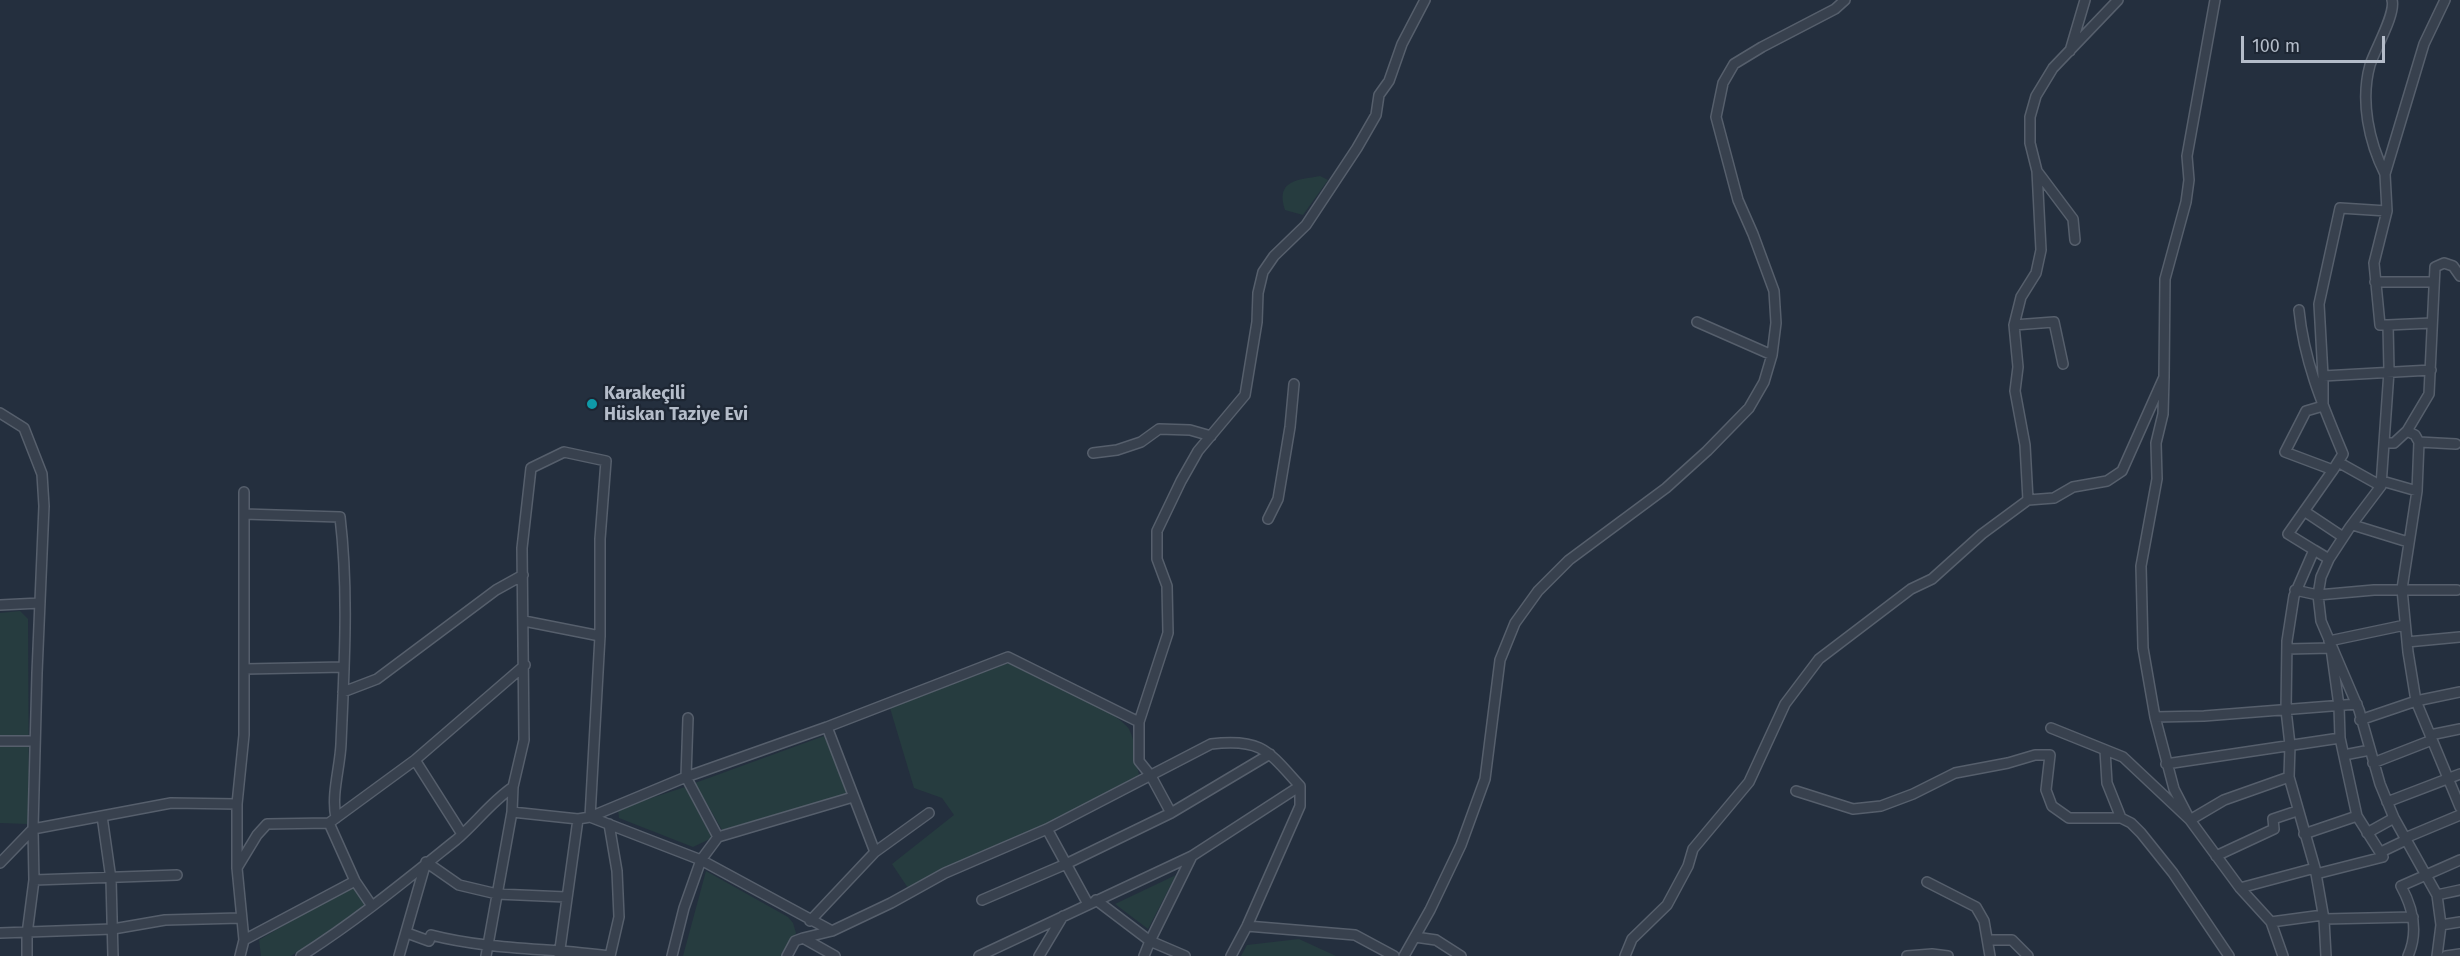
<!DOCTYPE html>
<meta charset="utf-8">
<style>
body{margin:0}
#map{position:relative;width:2460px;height:956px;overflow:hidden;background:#242f3e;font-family:"Fira Sans",sans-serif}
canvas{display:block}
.scale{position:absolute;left:2241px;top:36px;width:144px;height:27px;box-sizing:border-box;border:3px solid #b4bcc9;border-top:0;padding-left:8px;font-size:18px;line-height:21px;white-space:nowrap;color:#b4bcc9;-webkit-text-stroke:4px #1d2633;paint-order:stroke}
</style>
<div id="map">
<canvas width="2460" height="956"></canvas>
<div class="scale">100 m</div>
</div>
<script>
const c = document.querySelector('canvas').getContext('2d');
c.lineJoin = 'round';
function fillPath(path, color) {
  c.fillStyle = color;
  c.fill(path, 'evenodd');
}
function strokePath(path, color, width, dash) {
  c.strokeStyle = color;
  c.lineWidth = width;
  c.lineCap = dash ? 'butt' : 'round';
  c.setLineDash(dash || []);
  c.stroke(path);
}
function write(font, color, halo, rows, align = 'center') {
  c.font = font + ' "Fira Sans",sans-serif';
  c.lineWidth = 4.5;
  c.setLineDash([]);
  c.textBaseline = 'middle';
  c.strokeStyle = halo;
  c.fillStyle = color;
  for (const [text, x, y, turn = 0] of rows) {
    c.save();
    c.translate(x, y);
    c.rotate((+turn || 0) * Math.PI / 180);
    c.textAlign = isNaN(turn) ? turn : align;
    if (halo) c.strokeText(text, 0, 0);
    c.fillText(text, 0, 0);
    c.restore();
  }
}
fillPath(new Path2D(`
 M1320,176L1328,180L1303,215L1285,210C1275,180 1298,180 1320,176Z
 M20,611L28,619L29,817L27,824L0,823V613Z
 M1011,662C1032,671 1119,712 1129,729C1136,742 1136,761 1139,775C1063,816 988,857 908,888L892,864L954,815L942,798L914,788L890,708Z
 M824,736L849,793L722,830L695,783Z
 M685,787L712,838L693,847L619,818L618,809Z
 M706,871L788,917L793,923L796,933L781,956H683Z
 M1176,875L1148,929L1115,904Z
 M354,884L365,906L291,956H261L259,940Z
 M1299,939L1336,956H1241L1247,945Z`), '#263c3f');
const minor = new Path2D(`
 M2070,51L2085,0
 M2037,171L2073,219L2075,240
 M2385,174C2369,142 2360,101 2370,65C2375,49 2396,14 2392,0
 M2375,282H2433
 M2299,310C2304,362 2323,406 2343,454L2338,462L2381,486
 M1697,322L1772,355
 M2014,325L2054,322L2063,364
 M2388,325L2432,323
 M2323,376L2319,304L2340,208L2387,211
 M2164,377L2165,279L2186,202L2189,180L2187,156L2215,0
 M0,413L24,428L42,474L44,506L37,673L33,829L34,880L27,934V956
 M2407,431L2415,435L2419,442L2417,491L2402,589L2408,652L2416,701L2460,807
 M2419,442L2456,444
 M2384,443H2394L2407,431L2429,394L2435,267L2444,263L2453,266L2460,276
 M1093,453L1117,450L1141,442L1159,429L1190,430L1211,436
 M2338,462L2333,470L2285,452L2306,411L2323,406V376L2431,370
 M2382,481L2417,491
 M2028,500L2054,498L2073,487L2107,481L2122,471L2164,377L2163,414L2156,443L2157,479L2141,566L2143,648L2155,717
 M2304,511L2343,537
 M244,514L340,517C349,592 344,669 341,744C340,768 331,794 336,818
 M1268,519L1278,499L1290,427L1294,384
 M2353,525L2408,542
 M2314,550L2288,534L2333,470
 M2295,590L2318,595L2374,590H2457
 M0,605L40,603
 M524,621L600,636
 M2329,641L2405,625
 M2407,642L2460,637
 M2287,649L2331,648L2339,706L2340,738
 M245,669L344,667
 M343,692L377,679L496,590L523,575
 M688,718L686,777L718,837
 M2360,720L2416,701L2460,692
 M2051,728L2123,757L2190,820L2224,800L2289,777
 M2430,735L2460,729
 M0,741H35
 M2105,750L2107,783L2121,818L2131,823L2141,833L2173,873L2229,956
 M2344,755L2370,750
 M415,760L462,834
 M2373,763L2432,740
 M2166,764L2340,738L2357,816L2383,857L2316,874
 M1796,791L1853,809L1881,806L1913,794L1955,773L2008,763L2035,755H2050L2046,790L2052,806L2069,818H2121
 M2387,802L2460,774
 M512,812L578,819L590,817L686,777L827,727L1008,657L1139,722
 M1171,813L1151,776L1139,761V722L1168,633L1167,586L1157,559V531L1181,481L1198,451L1245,395L1257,322L1258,293L1263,272L1274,256L1306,225L1357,148L1376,115L1379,95L1389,81L1402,44L1425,0
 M102,816L111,879L113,956
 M329,823L355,881L372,906
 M609,824L617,871L619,917L610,956
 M1047,829L1088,904
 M2367,833L2394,818
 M2304,834L2357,816
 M2405,838L2460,815
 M875,852L929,813
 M2381,852L2406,840
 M2216,856L2274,829L2273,819L2297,811
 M0,863L33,829L171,803L237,804
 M237,868L257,835L267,824L329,823L415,760L525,665
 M34,880L177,875
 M1927,882L1976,907L1984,921L1990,956
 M2240,888L2315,868
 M2437,895L2460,890
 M982,900L1066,864L1171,813L1270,754
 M1096,900L1150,941L1144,956
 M2324,919L2413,917
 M810,921L875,852L827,727
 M2271,922L2323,915
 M2441,925L2460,922
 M1247,926L1355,935L1394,956
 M0,933L113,929L165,920L240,918
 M407,933L429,941L431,935C489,950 550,948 609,956
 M1415,937L1436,940L1461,956
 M244,940L355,881
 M1989,940H2012L2028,956
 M240,956L244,940L237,868V804L244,735V492
 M301,956C355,922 406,880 456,840C476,823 491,802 513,787
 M399,956L426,862L459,885L497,894L566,897
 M486,956L512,812L513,787L524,740L522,548L531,468L564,452L606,461L600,539V636L590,817L701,860L832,931
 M559,956L578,819
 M672,956L684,908L701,860L718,837L853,797
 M787,956L795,941L803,938
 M835,956L803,938L832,931L891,903L945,873L1047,829L1211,744C1262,738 1268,751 1300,786L1192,856L979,956
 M1039,956L1063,916
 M1185,956L1150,941L1192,856
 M1231,956L1247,926L1300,806V786
 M1404,956L1430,910L1461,845L1485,779L1500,660L1515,623L1538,591L1569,560L1666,488L1707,451L1749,408L1764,382L1772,355L1776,323L1774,291L1753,234L1738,200L1716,117L1723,83L1734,64L1762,47L1835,9L1845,0
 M1625,956L1632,939L1667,905L1688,866L1693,849L1749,782L1785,704L1819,659L1911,589L1932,579L1982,534L2028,500L2025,445L2015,391L2018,367L2014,325L2021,297L2036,273L2041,250L2037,171L2030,143V117L2036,96L2053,68L2118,0
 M1907,956L1932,954L1948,956
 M2283,956L2271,922L2240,888L2190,820L2174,789L2155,717L2204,716L2357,704
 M2326,956L2324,919L2315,868L2289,777L2290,745L2286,710L2287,641L2294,596L2314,550L2329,559
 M2408,956C2419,931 2413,908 2401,886L2460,860
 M2437,956L2441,925L2437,895L2394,818L2380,784L2359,710L2321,621L2318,595L2321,577L2329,559L2350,527L2381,486L2389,371L2388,325H2380L2374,263L2387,211L2385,174L2424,44L2445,0
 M2446,956L2460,954`);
strokePath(minor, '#565f6c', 12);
strokePath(minor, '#38414e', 9);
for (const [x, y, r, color] of [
 [592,404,6,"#0f9aa8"]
]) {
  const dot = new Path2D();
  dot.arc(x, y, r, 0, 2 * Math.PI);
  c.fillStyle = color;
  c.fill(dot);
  strokePath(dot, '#1d2633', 2);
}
write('bold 18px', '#b4bcc9', '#1d2633', [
 ["Karakeçili",604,394],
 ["Hüskan Taziye Evi",604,415]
], 'left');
</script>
